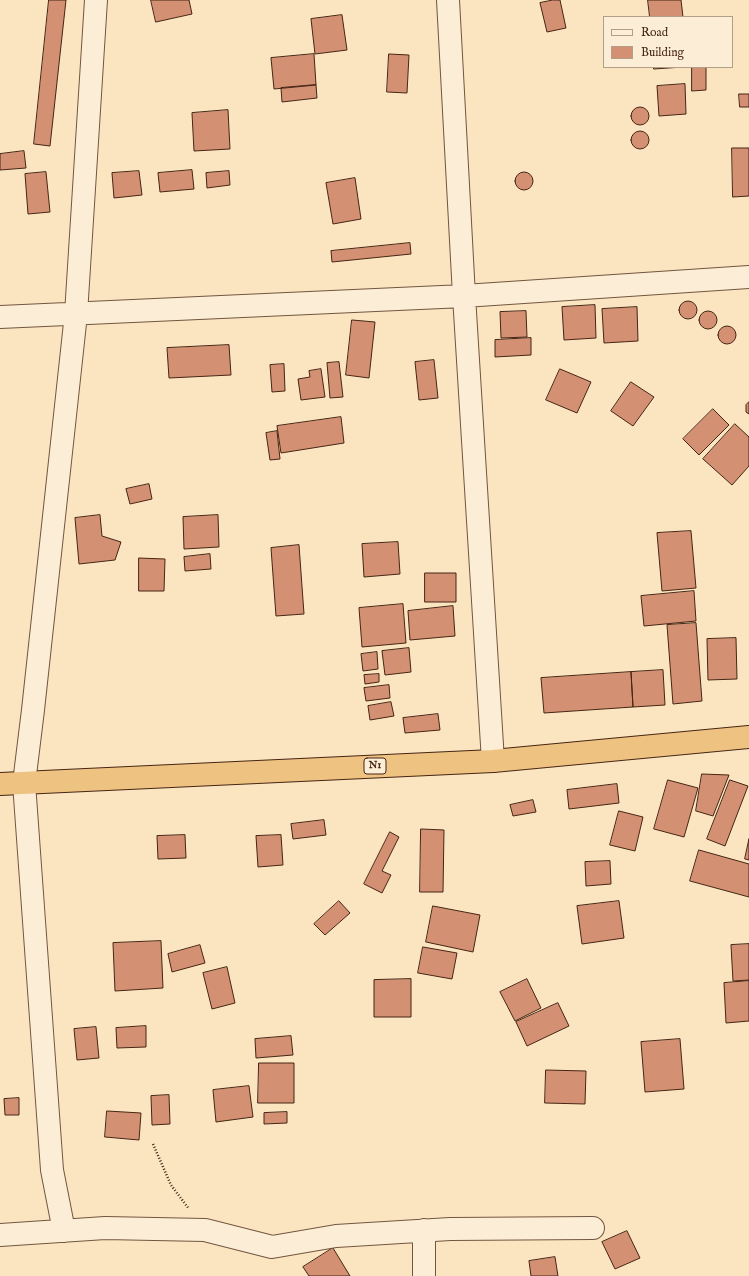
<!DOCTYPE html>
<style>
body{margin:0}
#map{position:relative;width:749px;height:1276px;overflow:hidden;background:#fbe5c0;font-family:"IM FELL English",serif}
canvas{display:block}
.legend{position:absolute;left:603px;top:16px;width:130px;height:52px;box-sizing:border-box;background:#fceed6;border:1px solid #b39e88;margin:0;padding:5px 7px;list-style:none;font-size:12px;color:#462514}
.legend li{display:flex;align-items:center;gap:8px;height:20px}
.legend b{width:20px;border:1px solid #b39e88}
</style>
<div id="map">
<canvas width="749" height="1276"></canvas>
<ul class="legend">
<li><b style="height:5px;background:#fceed6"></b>Road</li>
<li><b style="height:11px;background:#d39073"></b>Building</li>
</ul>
</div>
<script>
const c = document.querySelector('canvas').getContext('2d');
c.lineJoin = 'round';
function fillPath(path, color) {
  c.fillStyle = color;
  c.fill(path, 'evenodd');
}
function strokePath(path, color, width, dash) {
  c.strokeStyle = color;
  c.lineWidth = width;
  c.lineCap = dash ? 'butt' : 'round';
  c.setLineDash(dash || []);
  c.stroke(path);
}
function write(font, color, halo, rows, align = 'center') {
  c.font = font + ' "IM FELL English",serif';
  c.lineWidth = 4;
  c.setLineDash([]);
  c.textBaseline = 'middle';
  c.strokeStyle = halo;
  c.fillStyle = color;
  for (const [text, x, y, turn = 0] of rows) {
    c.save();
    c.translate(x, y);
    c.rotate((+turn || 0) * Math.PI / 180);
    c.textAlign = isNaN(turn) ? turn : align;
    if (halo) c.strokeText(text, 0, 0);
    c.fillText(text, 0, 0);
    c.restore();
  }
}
const building = new Path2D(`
 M49,0H66L50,146L34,144Z
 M151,0H189L192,14L156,22Z
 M553,0H560L566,28L547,32L540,3Z
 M648,0H681L683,17H650Z
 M342,15L347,50L315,54L311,19Z
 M314,54L316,85L274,89L271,58Z
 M389,54L409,55L407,93L387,92Z
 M654,67H683L654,69Z
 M692,67H706V90L692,91Z
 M685,84L686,114L659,116L657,86Z
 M316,85L317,98L282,102L281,88Z
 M739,94H749V107H740Z
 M631 116a9 9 0 1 1 18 0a9 9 0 1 1-18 0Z
 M228,110L230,149L194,151L192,113Z
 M631 140a9 9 0 1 1 18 0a9 9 0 1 1-18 0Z
 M732,148H749V196L733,197Z
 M24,151L26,168L0,170V154Z
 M192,170L194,189L160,192L158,173Z
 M139,171L142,195L114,198L112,173Z
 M229,171L230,185L207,188L206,173Z
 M46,172L50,212L28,214L25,174Z
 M515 181a9 9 0 1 1 18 0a9 9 0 1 1-18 0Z
 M355,178L361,219L333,224L326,183Z
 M410,243L411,254L332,262L331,251Z
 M679 310a9 9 0 1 1 18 0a9 9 0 1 1-18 0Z
 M595,305L596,338L564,340L562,307Z
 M637,307L638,341L604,343L602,309Z
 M526,311L527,337L501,338L500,312Z
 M699 320a9 9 0 1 1 18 0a9 9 0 1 1-18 0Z
 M352,320L375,322L369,378L346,375Z
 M718 335a9 9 0 1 1 18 0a9 9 0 1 1-18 0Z
 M531,338V355L495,357V340Z
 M229,345L231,375L169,378L167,348Z
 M434,360L438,398L419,400L415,362Z
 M339,362L343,397L330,398L327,363Z
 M284,364L285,391L272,392L270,365Z
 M321,369L325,397L301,400L298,379L310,377L309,371Z
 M560,369L591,382L577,413L546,400Z
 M631,382L654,397L633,426L611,411Z
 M749,402V414L746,412V405Z
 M713,409L729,425L699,455L683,439Z
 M341,417L344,443L281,453L277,426Z
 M735,424L749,437V466L732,485L703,459Z
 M277,431L280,459L270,460L266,433Z
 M149,484L152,499L130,504L126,489Z
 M100,515L102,536L121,542L115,560L79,564L75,518Z
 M218,515L219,547L184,549L183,517Z
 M691,531L696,588L662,591L657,533Z
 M398,542L400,574L364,577L362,544Z
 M299,545L304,614L276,616L271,548Z
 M210,554L211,569L185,571L184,557Z
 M139,558L165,559L164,591H139Z
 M425,573H456V602H425Z
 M694,591L696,621L644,626L641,596Z
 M403,604L406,643L362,647L359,608Z
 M453,606L455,636L410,640L408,611Z
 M696,623L702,701L673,704L667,625Z
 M736,638L737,679L708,680L707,639Z
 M409,648L411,672L385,675L382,651Z
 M377,652L378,669L363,671L361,654Z
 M663,670L665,705L633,707L631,672Z
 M631,672L633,707L544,713L541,678Z
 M379,674V682L365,684L364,675Z
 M389,685L390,698L366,701L364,688Z
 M391,702L394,716L370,720L368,706Z
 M438,714L440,730L405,733L403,718Z
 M702,774L729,775L713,816L696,811Z
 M668,780L698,788L684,837L654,829Z
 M730,780L748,786L725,846L707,839Z
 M617,784L619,803L569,809L567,790Z
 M533,800L536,812L513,816L510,805Z
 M619,811L643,817L635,851L610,845Z
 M324,820L326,835L293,839L291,824Z
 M421,829L444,830L443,892H420Z
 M390,832L399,837L382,871L391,875L382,893L364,884Z
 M185,835L186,858L158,859L157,836Z
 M281,835L283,865L258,867L256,836Z
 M749,839V860L745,859Z
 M699,850L749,864V897L690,881Z
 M610,861L611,884L586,886L585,862Z
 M339,901L350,913L325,935L314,924Z
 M619,901L624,938L582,944L577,906Z
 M433,906L480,915L473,952L426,942Z
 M161,941L163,988L115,991L113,943Z
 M749,944V980L733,981L731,945Z
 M200,945L205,963L172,972L168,954Z
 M423,947L457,953L452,979L418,973Z
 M227,967L235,1003L212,1009L203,973Z
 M411,979V1017H374V980Z
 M527,979L541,1008L515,1021L500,992Z
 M749,981V1021L726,1023L724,983Z
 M558,1003L569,1026L527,1046L516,1022Z
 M146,1026V1047L117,1048L116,1028Z
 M96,1027L99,1058L77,1060L74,1029Z
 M291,1036L293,1055L256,1058L255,1039Z
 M680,1039L684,1089L645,1092L641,1042Z
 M259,1063H294V1103H258Z
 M546,1070L586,1071L585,1104L545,1103Z
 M249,1086L253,1117L216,1122L213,1090Z
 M169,1095L170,1124L152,1125L151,1096Z
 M19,1098V1115H5L4,1099Z
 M107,1111L141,1113L139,1140L105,1137Z
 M287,1112V1123L264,1124V1113Z
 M627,1231L640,1258L615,1269L602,1242Z
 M333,1248L350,1276H309L303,1267Z
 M555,1257L558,1276H531L529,1261Z`);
fillPath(building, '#d39073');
strokePath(building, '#462514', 1);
const minor = new Path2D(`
 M448,0L464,296L493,761
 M0,317L464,296L749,277
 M64,1231L52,1170L24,783L33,710L76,314L96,0
 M0,1235L105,1228L205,1230L272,1247L336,1236L450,1229L593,1228
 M424,1276V1230`);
const highway = new Path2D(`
 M0,784L493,761L749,737`);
strokePath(minor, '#73553f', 24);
strokePath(highway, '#462514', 24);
strokePath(new Path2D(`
 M153,1144L171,1185L189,1209`), '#462514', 2.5, [1, 2]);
strokePath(minor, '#fceed6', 22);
strokePath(highway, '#eec280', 22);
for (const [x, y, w] of [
 [375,766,22]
]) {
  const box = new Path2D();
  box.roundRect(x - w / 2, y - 8, w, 16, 3);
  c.fillStyle = '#fceed6';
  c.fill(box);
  strokePath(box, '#462514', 1);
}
write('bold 10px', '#462514', null, [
 ["N1",375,766]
]);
</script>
